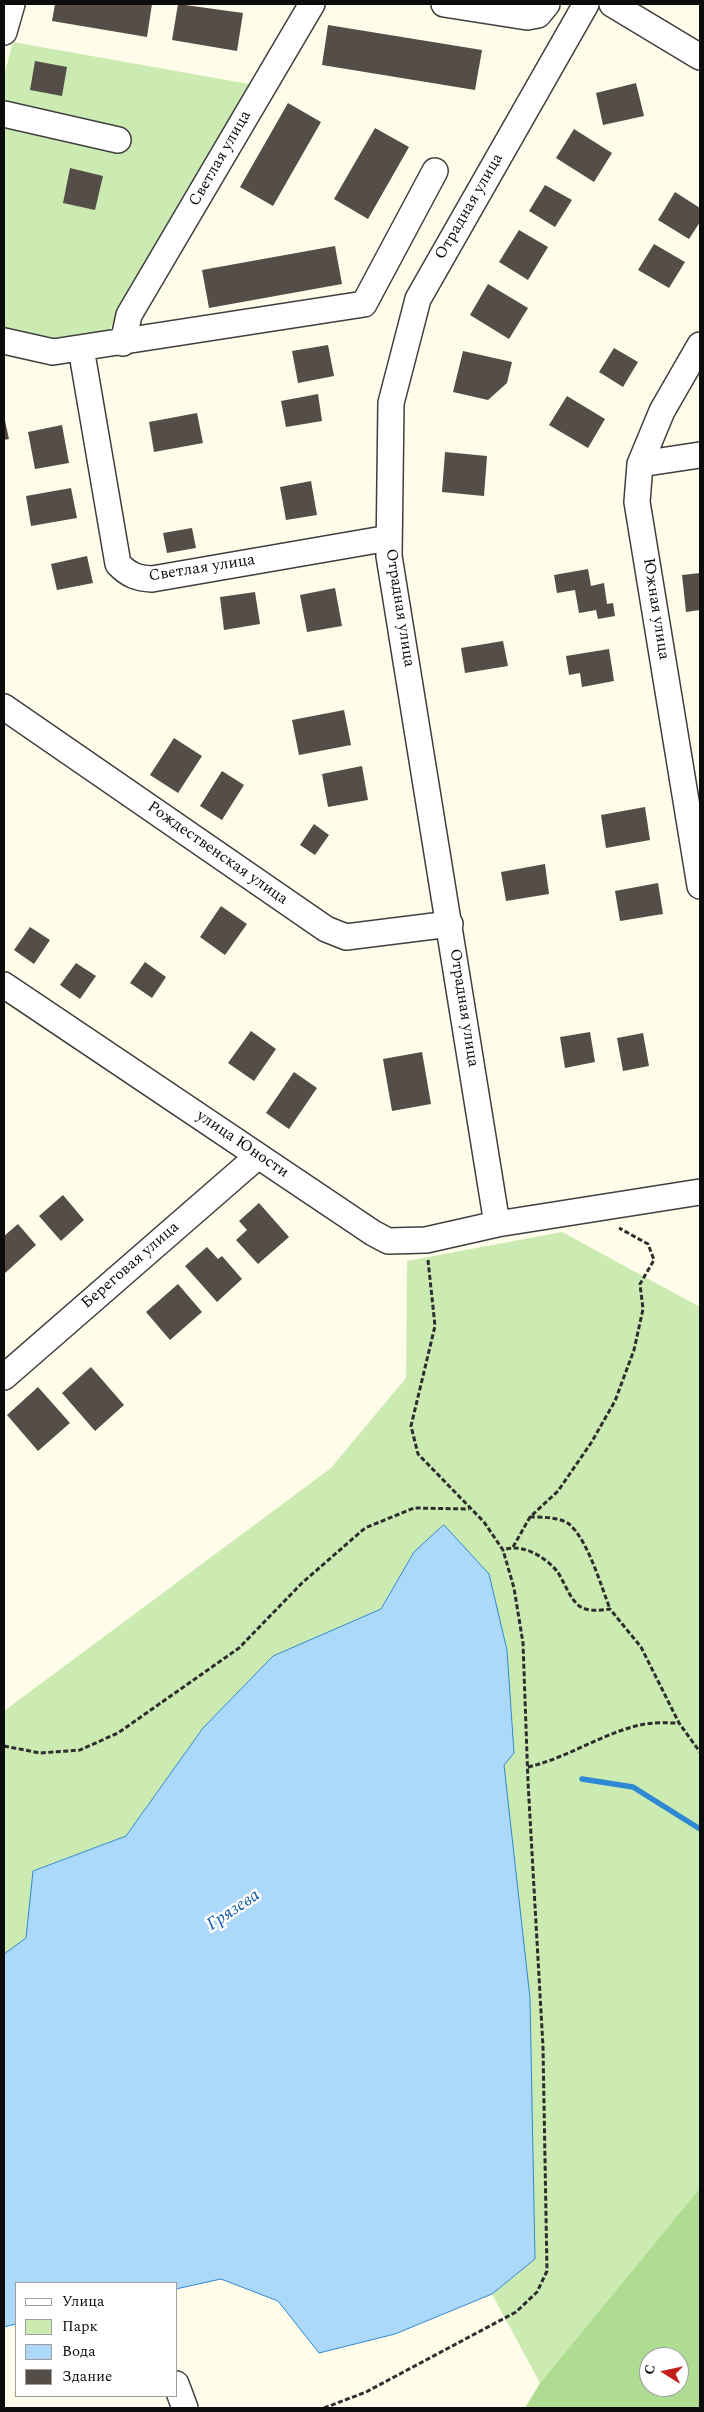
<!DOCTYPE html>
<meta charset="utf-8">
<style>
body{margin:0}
#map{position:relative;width:704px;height:2412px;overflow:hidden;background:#fffcea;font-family:Spectral,serif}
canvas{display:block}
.frame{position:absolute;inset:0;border:5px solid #0c0c0c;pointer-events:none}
.legend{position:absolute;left:15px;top:2282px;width:162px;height:115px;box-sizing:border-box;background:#fff;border:1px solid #9e9e9e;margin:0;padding:6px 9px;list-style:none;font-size:15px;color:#0c0c0c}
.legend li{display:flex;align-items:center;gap:10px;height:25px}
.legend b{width:25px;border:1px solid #9e9e9e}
.north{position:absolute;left:639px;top:2347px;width:50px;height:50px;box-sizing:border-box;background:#fff;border:1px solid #9e9e9e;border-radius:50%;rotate:280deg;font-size:14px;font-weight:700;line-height:20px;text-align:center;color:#0c0c0c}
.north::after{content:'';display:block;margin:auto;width:18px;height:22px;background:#c31f1d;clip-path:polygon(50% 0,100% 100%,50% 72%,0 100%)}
</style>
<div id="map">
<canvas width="704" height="2412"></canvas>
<div class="frame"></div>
<ul class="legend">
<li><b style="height:6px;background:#fff"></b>Улица</li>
<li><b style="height:14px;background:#ccebb2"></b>Парк</li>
<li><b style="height:14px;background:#acd8f9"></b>Вода</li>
<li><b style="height:14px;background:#554d48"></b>Здание</li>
</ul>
<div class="north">С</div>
</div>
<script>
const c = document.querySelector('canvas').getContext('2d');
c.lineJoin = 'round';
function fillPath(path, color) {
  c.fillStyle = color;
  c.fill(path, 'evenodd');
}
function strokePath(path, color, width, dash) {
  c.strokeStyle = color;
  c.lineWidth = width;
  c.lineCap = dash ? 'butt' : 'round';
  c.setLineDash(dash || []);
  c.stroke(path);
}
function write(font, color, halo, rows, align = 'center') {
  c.font = font + ' Spectral,serif';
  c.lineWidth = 5;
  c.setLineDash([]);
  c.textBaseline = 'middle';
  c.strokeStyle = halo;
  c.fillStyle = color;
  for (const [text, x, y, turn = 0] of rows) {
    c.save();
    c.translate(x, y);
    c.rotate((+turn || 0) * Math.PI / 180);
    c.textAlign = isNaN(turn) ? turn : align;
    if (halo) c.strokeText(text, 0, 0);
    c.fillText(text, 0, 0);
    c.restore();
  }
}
fillPath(new Path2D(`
 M13,42L249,84L110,329C79,349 37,336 4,330V76Z
 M562,1232L700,1307V2188L540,2383L492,2294L534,2259L504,1765L414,1552L381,1609L273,1656L203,1728L126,1836L33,1871L26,1938L4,1954V1711L331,1468L406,1378L407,1261Z`), '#ccebb2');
fillPath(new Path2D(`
 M700,2188V2408H525L540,2383ZM649,2357H679V2387H649Z`), '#aedd91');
const water = new Path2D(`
 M444,1525L489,1574L507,1650L514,1753L504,1765L530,1998L535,2259L492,2294L395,2334L319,2353L278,2301L221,2279L176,2289V2283H16V2324L4,2327V1954L26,1938L33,1871L126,1836L203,1728L273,1656L381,1609L414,1552Z`);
fillPath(water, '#acd8f9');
strokePath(water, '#2f88d4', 1);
strokePath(new Path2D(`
 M582,1779L633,1787L700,1829`), '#2f88d4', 5.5);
fillPath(new Path2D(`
 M55,4H152L147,37L52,21Z
 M178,4L243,13L237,51L172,40Z
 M328,25L482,50L475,90L322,65Z
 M35,61L67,67L62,96L30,90Z
 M636,83L644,116L603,125L596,93Z
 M288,103L321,122L273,206L240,187Z
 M375,128L409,147L368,219L334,199Z
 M574,129L612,153L594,182L556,158Z
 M70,168L103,176L95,210L63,203Z
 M545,185L572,200L555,227L529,211Z
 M675,192L700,208V222L689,239L658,220Z
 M519,230L548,247L528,280L499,262Z
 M654,244L685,262L669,288L638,270Z
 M335,246L342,284L209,308L202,270Z
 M488,284L528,308L509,339L470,315Z
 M328,345L334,376L298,383L292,351Z
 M614,348L638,362L623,387L599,372Z
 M463,351L512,362L507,383L488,400L453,392Z
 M318,394L322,421L286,427L281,401Z
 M567,396L605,419L588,448L549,425Z
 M197,413L203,443L154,452L149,422Z
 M4,416L9,439L4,440Z
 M62,425L69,463L35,469L28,432Z
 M445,452L487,456L484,496L442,492Z
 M311,481L317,515L286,520L280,487Z
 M71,488L77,518L31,526L26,496Z
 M192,528L196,548L167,553L163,533Z
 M87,556L93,583L57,590L51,564Z
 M588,569L591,586L604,583L607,604L613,603L615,616L598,619L596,610L579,613L575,590L557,593L554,575Z
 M700,573V610L686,612L682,575Z
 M335,588L342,626L307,632L300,595Z
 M255,592L260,624L224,630L220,597Z
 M503,641L508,666L465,673L461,648Z
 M609,649L614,681L582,687L580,673L569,675L566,656Z
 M344,710L351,745L299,755L292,720Z
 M174,738L202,756L178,793L150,775Z
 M362,766L368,800L328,807L322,774Z
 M222,771L244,785L222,820L200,806Z
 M645,807L650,840L606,848L601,815Z
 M314,824L329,835L315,855L300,845Z
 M545,864L549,894L506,901L501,872Z
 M658,883L663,914L620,921L615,891Z
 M221,906L247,924L225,955L200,937Z
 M30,927L50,940L34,964L14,950Z
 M145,962L166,977L152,998L130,983Z
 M76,963L96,976L80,999L60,985Z
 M251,1031L276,1049L254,1081L228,1063Z
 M590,1032L595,1062L565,1068L560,1037Z
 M643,1033L649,1066L623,1071L617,1038Z
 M422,1052L431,1104L392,1111L383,1059Z
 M294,1072L317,1088L289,1129L266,1113Z
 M63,1195L84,1220L61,1241L39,1216Z
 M259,1203L289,1237L258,1264L236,1240L247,1230L239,1221Z
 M18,1224L36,1245L4,1274V1236Z
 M207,1247L218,1259L222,1256L242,1279L217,1302L185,1266Z
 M178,1284L202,1312L170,1340L146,1312Z
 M91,1367L124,1405L95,1431L62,1393Z
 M38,1387L70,1423L38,1451L7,1415Z`), '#554d48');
const minor = new Path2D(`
 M444,4L527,17L538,15L547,4
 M612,4L700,57
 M4,32L12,4
 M4,114L118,140
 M4,341L53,352L364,304L435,171
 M123,343L129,315L312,4
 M700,345L662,411L640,464L637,502L700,886
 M81,348L118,564C129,575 136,578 152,579L389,538
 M640,464L700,455
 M4,707L326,929L346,937L450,924
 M4,985L373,1233L388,1241L426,1240L497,1224L700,1192
 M497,1224L389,556L391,403L418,299L586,4
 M4,1377L258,1156
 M176,2384L185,2408`);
strokePath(minor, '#3f3f3f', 28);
strokePath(new Path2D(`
 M428,1260L435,1326L411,1426L418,1454L484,1522L503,1550C522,1543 544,1556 557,1571C564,1581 568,1595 577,1604C586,1613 600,1610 610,1609L641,1647L679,1723L700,1752
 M530,1517C541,1517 560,1517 569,1524C588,1540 601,1586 610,1609
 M513,1547L530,1517L558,1491L591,1443L615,1401L634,1350L643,1309L640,1284L654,1260L648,1244L619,1228
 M4,1746L40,1753L80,1750L118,1733L239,1648L302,1583L365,1528L414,1508L469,1509
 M528,1767C567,1758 601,1734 640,1725C652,1722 667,1723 679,1723
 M324,2408L366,2392L516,2312L537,2292L547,2271L543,2047L528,1782L523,1643L514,1588L503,1550`), '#2e2e2e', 3, [5, 2.5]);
strokePath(minor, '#fff', 25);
write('16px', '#0c0c0c', '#fff', [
 ["Светлая улица",221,159,-60],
 ["Отрадная улица",470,207,-60],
 ["Светлая улица",202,569,-9],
 ["Отрадная улица",399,608,81],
 ["Южная улица",655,609,81],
 ["Рождественская улица",217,854,35],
 ["Отрадная улица",463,1008,81],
 ["улица Юности",242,1145,34],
 ["Береговая улица",131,1266,-41]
]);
write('italic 18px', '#0f5aa3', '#fff', [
 ["Грязева",234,1911,-34]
]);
</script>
